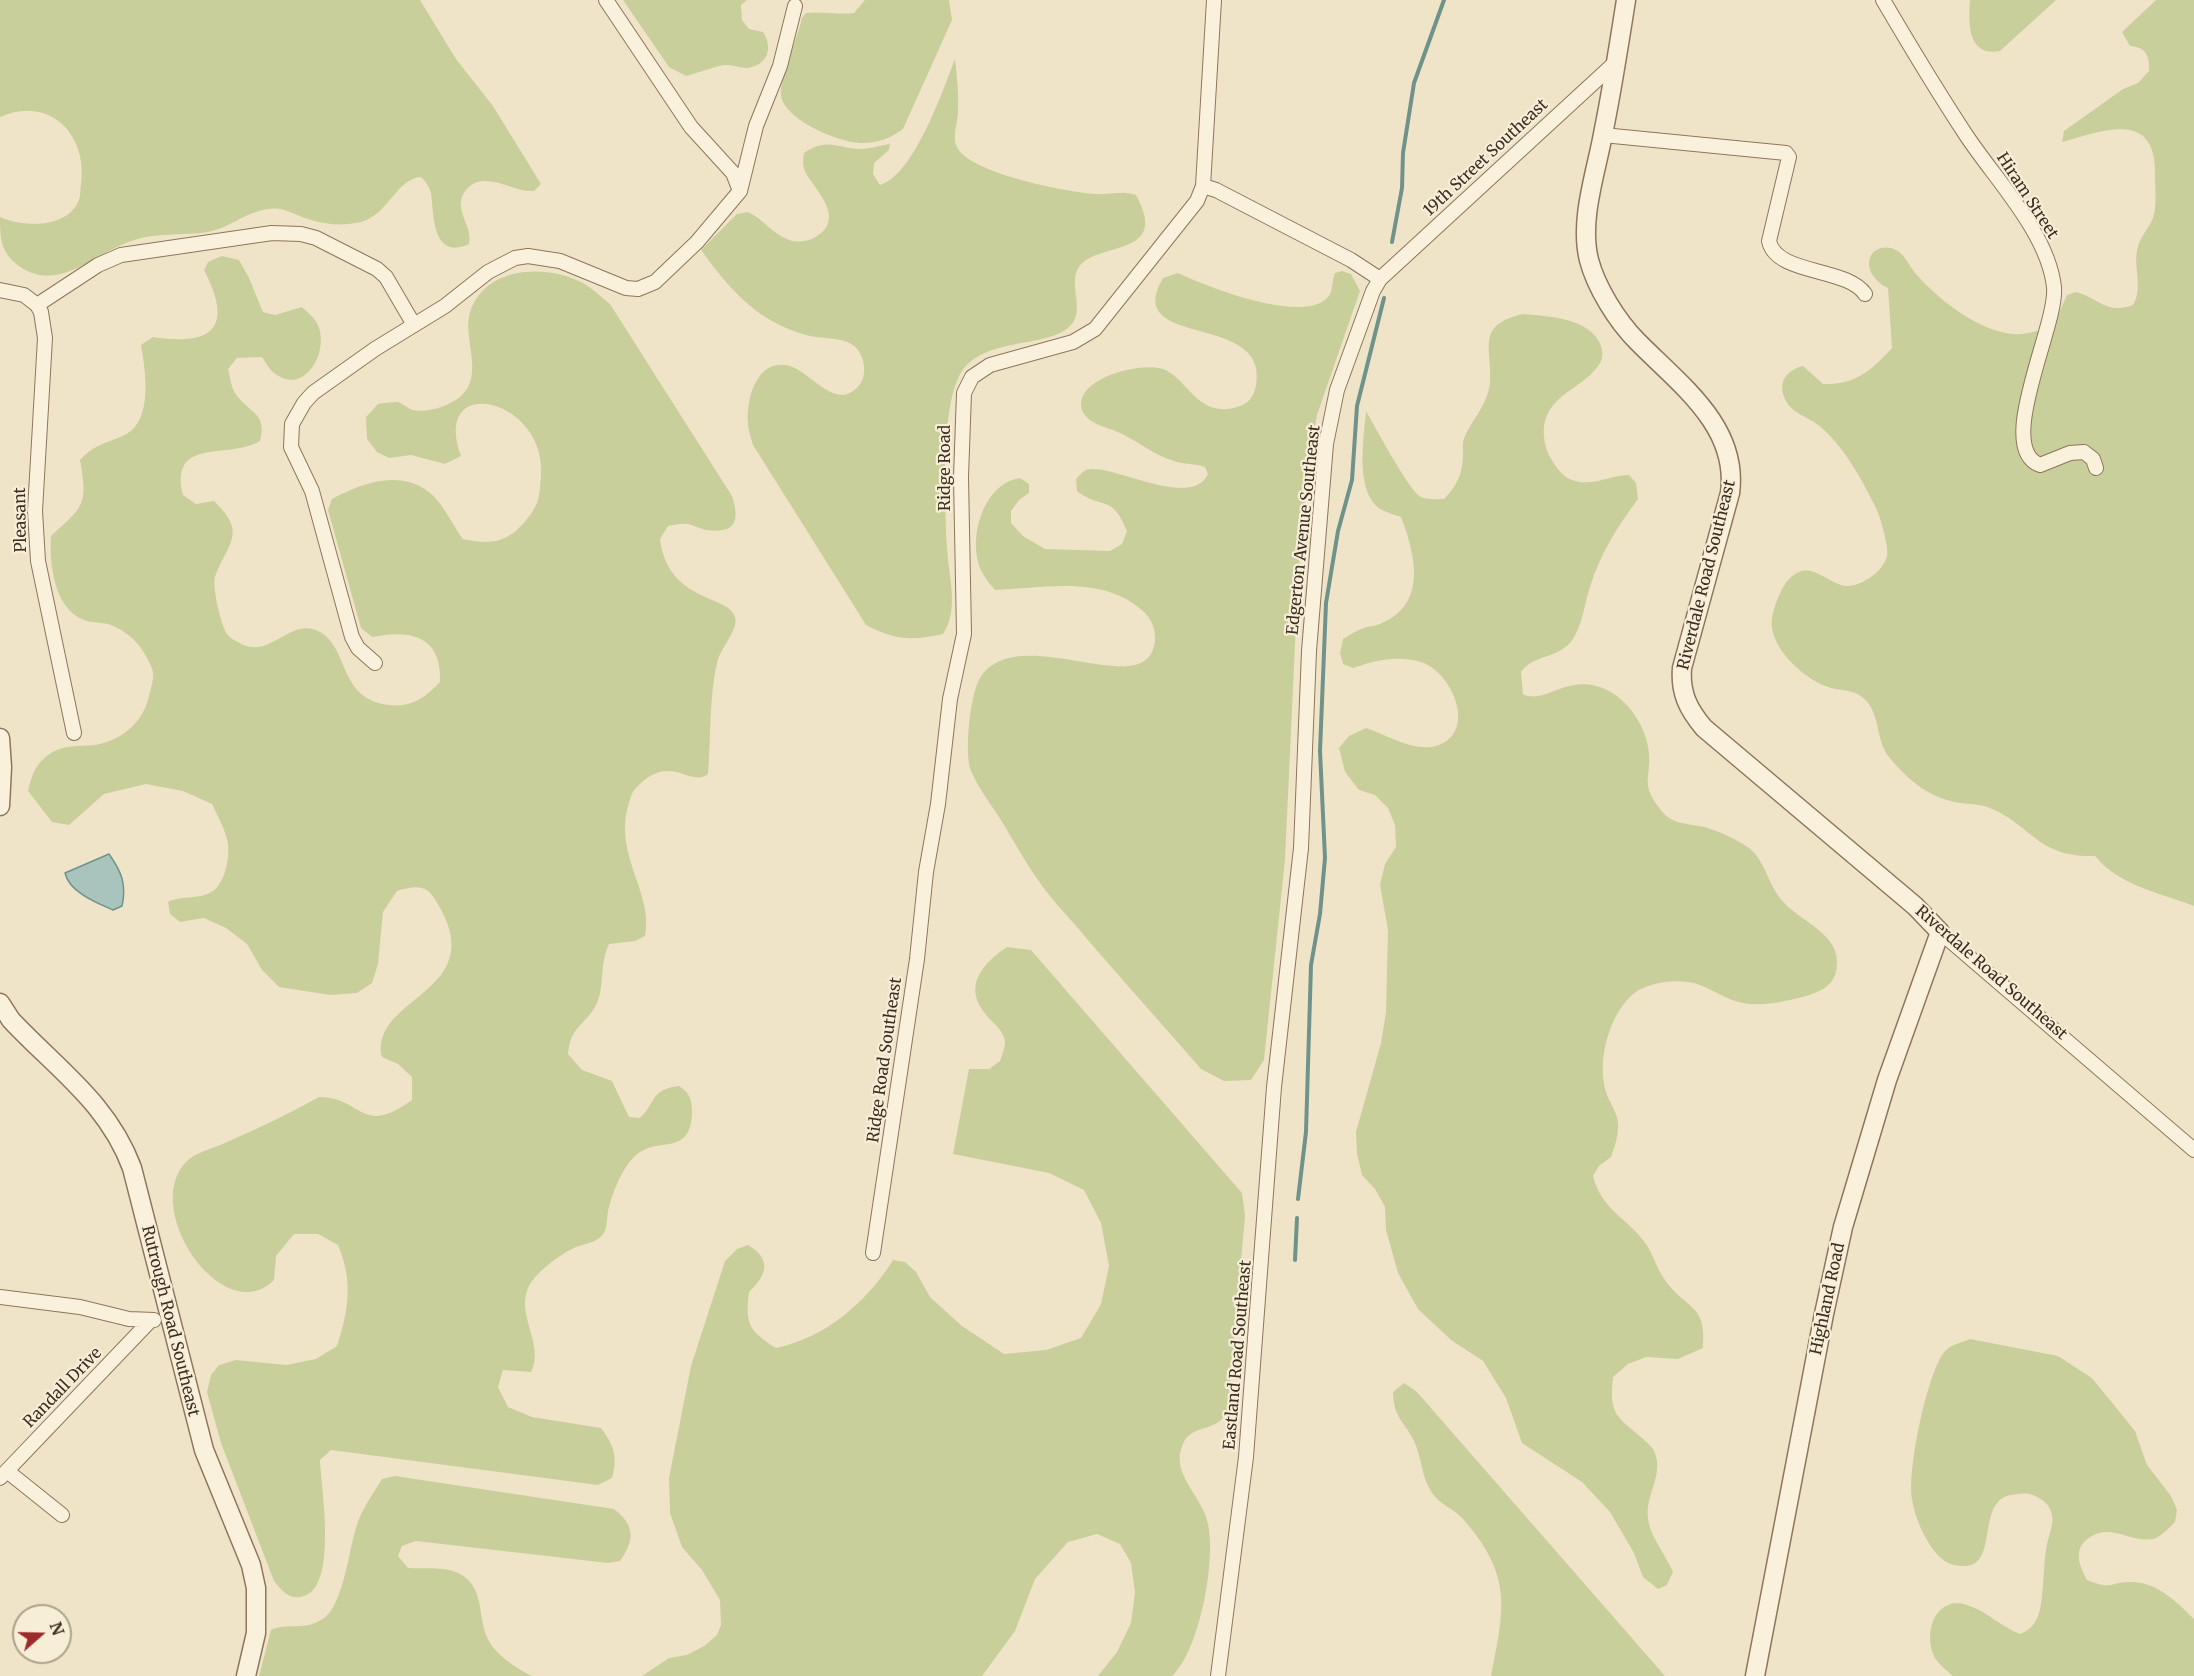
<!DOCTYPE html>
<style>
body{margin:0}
#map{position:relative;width:2194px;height:1676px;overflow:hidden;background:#f0e4c8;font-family:Merriweather,serif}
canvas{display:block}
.north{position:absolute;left:12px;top:1604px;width:60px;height:60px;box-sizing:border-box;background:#f7eed8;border:2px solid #ada18e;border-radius:50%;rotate:70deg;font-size:16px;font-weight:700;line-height:24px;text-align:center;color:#3d2e20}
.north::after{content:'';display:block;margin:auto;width:21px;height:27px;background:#9e2a2b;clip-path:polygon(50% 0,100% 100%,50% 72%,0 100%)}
</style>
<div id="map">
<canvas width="2194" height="1676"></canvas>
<div class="north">N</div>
</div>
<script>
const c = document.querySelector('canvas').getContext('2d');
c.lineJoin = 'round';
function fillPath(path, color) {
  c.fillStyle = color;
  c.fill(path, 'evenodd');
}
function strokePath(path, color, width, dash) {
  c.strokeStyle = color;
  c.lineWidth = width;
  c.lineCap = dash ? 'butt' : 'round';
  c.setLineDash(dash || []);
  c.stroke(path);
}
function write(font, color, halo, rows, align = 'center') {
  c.font = font + ' Merriweather,serif';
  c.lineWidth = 4.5;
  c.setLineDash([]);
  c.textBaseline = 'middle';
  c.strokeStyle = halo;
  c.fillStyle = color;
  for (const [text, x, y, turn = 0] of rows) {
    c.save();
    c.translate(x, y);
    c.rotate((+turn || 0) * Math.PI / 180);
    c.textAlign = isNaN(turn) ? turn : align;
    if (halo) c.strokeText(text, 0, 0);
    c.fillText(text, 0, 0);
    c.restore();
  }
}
fillPath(new Path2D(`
 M0,0H420L456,59L493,106L541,184L534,191C513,193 484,168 466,190C451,209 474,226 469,244C432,261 434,215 431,193C429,186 426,182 421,177C397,178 388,215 361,222C344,226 328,225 311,220C296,216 284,206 268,209C246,212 229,228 208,232C182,236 156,232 131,241C95,253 60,292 22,268C1,254 0,241 0,217C23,227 65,229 78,202C81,197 80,189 81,184C88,134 49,95 0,117Z
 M623,0H747L741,5L742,20L749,29L763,32C774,49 767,66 746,68C740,68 734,65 727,65C717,65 698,73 686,76L669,67Z
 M865,0H949L952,20L903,129C891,138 876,144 860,143C838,142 784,120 781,95C779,79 798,37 802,18L806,13C823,11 837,15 854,13Z
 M1970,0H2056L2000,51C1968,57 1968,24 1970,0Z
 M2156,0H2194V906C2160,893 2118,885 2095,856C2036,858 2031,823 1987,807C1978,804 1968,804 1960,803C1929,798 1909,781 1889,757C1875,740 1881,711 1862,697C1853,689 1839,691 1828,687C1802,678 1764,643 1773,613C1777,599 1784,578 1799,572C1814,566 1827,581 1841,585C1857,590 1883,573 1887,556C1889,547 1880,516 1876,508C1862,480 1846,450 1823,429C1811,417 1792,415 1785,399C1777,382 1787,370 1803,366L1823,384C1855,385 1871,371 1892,348L1888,288C1859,274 1866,243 1891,248C1905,252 1908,265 1916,274C1938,299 1978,331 2013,334C2027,335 2040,330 2053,326L2067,295L2076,292C2099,298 2106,315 2133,305C2144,287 2132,266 2138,246C2141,236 2149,228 2153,218C2157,206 2155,189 2155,176C2157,109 2105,130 2062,142L2064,131L2123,89L2138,83L2149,71C2150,56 2146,47 2130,46L2122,32Z
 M955,59C957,77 959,95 958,114C957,123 953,136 956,145C965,173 1068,192 1095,194C1110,195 1121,190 1136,195C1171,258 1097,241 1079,267C1067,284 1087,312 1069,327C1046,348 986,337 962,371C940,404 945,505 947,546C948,575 960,609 943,634C911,641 895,640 866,625L753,445C751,438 748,430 748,423C746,400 756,361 785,365C809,367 836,416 860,384C868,373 864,354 854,346C843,337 823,339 810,336C758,323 731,291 701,250L737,214L748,212C763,219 772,233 787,239C795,243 806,242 814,238C846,220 819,194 807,175C802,168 803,161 804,153C827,137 837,148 861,149C870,149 881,145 890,144L889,150L874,163L873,174L880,185C914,175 943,90 955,59Z
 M222,256L239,260L249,278L263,312L275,315L302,307C307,312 315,318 318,325C330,353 303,398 273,372C269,369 265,361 262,357L237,358L228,369C230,376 231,387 235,393C247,412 268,412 260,441C229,460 169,436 183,495L196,504L214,501C248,534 228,542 215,577C212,587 221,625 227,634C229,637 234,640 238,642C269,662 289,617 318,631C350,646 337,699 389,705C411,708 426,697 440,682C442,636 411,629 372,637L361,628L328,510L332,499C360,484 397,470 426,490C442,500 451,523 463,539C491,545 508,543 527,519C540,503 539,497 541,477C548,398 430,371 461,456L445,464L411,455L389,458L377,452L367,439L366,417L378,404C384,403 391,402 397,402C403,403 408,409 413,410C428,413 450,406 461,396C485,375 462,337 470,312C485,266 545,264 581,282C591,287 601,297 610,304L732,496C740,521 736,534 706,530C700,529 694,525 688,524C682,523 674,525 668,526L660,539C668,603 730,595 735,617C739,630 720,648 717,663C709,698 711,738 708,774C689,789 671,750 635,789C631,793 630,801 628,806C614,856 654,894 645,936L635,941L609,944C599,966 605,984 597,1003C586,1026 571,1024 568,1054L582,1070L612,1081L629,1117L640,1118C657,1102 649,1090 679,1086C690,1093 692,1100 692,1113C690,1159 657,1134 634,1157C621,1170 612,1194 608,1211C607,1217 607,1228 604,1233C595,1245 583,1243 572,1249C559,1255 534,1274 528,1288C516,1316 545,1345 531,1372L503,1370L498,1387L508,1407L532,1417L601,1428C614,1445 618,1457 612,1478L598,1485L331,1450L320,1460C321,1487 338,1586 304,1596C290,1601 282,1591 274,1581L221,1443L207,1392L211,1375L219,1365L236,1360L286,1365L316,1359L337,1346C349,1309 353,1281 338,1245L318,1234H294L276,1256L274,1280C223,1331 138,1206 188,1160C197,1152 214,1148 225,1143C257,1129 288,1114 319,1097C365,1098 360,1137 412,1100V1077L398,1064L382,1057C369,995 497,993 434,898C425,883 411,887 397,891L383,912L378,964L372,983L357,993L330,995L279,987L262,970L247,944L226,928L204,918L180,922L170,914L168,902C182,895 200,900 213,891C226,882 231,853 227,839C224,827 217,815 212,804L183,791L146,784L104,794L69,825L52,822L28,791C32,774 36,763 51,753C65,744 80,747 95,745C122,740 143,723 149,696C151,686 156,676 151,666C142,646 132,634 111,625C103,622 92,623 84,620C54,609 49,563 51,536C84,506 88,505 80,460C98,440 118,442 132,430C152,411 145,369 141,345L153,337C213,346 234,328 204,270L208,262Z
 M1342,271L1351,274L1360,291L1317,415L1307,470L1298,580L1285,860L1264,1060L1251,1080L1224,1081L1201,1069C1163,1025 1124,982 1087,939C1072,920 1054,903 1040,883C1027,865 1016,845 1004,825C994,808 979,790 971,771C964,754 970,694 980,678C1015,622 1132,695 1152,652C1158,639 1155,624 1146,614C1106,574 1046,588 995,590C991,585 986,580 983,574C966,544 981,484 1020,478L1029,484V493L1019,500L1011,511V523L1023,536L1045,549L1110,551L1122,544L1127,531C1112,493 1101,510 1077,491L1076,479C1079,476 1082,472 1086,470C1109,461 1191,511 1208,474L1205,467C1195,463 1184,465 1174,461C1152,455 1135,438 1113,430C1101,426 1080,420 1081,403C1083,376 1142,362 1163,369C1189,379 1198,421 1240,406C1256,401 1258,382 1256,368C1246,317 1124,344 1163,278L1178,273C1207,287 1300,323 1326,299C1334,293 1331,282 1335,273Z
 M1522,314C1548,316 1591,318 1601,346C1603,352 1603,358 1600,363C1584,389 1549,393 1544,426C1543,436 1545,448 1550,457C1556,467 1563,478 1575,481C1595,486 1610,475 1629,475L1636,483L1638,499C1618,526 1600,554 1590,587C1584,605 1583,623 1573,639C1560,659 1533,654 1521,672L1523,694C1546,706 1568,670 1609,691C1630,702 1647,729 1649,753C1651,779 1640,783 1660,809C1672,825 1686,823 1704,827C1719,831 1736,839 1749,848C1764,859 1768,883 1780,898C1799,923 1845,933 1836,972C1832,987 1819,992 1806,996C1788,1001 1761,1007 1743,1003C1726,1000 1713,989 1697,984C1679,978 1646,982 1632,995C1608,1017 1597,1062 1606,1092C1609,1102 1617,1112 1618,1122C1619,1134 1615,1146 1611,1157L1599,1166L1593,1176C1602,1211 1627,1217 1646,1244C1653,1254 1656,1267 1663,1277C1685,1311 1707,1301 1703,1348L1678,1359L1646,1357L1628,1364L1613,1377C1609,1414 1616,1416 1642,1438C1646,1442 1652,1446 1654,1451C1665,1474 1645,1494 1648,1518C1649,1535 1666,1555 1673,1572L1667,1585L1658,1589L1643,1577L1634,1553L1610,1512L1582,1482L1522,1443L1506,1398L1483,1361L1451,1340L1418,1309L1398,1273L1386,1230L1385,1207L1375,1189L1362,1175L1357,1154L1356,1132L1381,1043L1386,1012L1388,930L1380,885L1385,864L1396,847L1395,825L1388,808L1375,795L1359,790L1345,772L1339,748L1349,736L1366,728C1387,735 1413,752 1436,746C1479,733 1452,672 1421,662C1399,655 1374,660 1353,668L1343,664L1340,653L1343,639C1350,635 1357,630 1364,628C1370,626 1377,626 1382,623C1428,603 1415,554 1401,517C1395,515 1388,513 1382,510C1354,494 1364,438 1366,411C1374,425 1410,492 1421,497C1427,500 1438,499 1444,499C1457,486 1463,473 1463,454C1463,449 1462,441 1465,436C1474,417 1487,405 1490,383C1493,349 1474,326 1522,314Z
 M1007,947L1031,950L1242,1193L1245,1216L1228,1409C1225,1414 1222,1421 1217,1423C1205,1430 1189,1429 1183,1444C1169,1474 1203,1496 1208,1524C1216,1561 1200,1650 1172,1676H1098L1117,1652L1131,1623L1135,1592L1131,1563L1120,1544L1097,1534L1068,1542L1035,1579L1015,1631L982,1676H642L669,1658L687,1655L704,1646L717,1635L721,1625L720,1600L702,1570L682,1547L670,1513L669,1478L691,1366L725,1261L737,1249L748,1245C772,1259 767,1275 749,1292C745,1324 749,1331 776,1348C826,1337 866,1303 893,1260L905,1262L916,1272L930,1297L962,1326L1004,1354L1046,1350L1081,1338L1101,1304L1109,1266L1101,1223L1084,1190L1049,1173L953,1154L969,1069H989L1000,1061C1002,1055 1005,1048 1005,1042C1004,1031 994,1024 987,1016C961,987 983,963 1007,947Z
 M1970,1339L2058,1356L2092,1378L2135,1431L2147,1465L2171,1496L2177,1510L2175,1522C2169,1528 2161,1537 2153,1539C2127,1543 2109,1520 2085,1541C2073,1553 2081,1568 2087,1580C2113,1590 2106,1583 2129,1582C2156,1581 2176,1601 2194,1619V1676H1953C1947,1671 1937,1663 1934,1656C1923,1632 1936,1595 1967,1605C1987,1611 2001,1627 2020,1634C2029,1630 2034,1626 2038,1616C2045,1598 2042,1562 2048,1540C2051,1529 2055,1520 2050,1509C2047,1502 2040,1498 2033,1495C2025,1492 2019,1494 2011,1495C1975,1501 2000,1568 1963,1566C1956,1566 1948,1564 1942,1559C1927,1546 1915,1519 1912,1499C1907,1471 1927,1372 1945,1351C1950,1345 1963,1342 1970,1339Z
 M1404,1383L1417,1392L1665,1676H1491C1505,1607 1512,1575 1463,1519C1453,1508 1440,1505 1432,1493C1421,1477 1422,1457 1414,1441C1403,1419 1394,1419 1393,1392Z
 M395,1476L614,1509C635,1525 635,1540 620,1561L608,1563L416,1541L402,1546L398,1556L408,1568C422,1569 445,1566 458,1573C485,1586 477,1614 487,1637C494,1654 516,1668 532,1676H259L271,1630C288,1622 305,1632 324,1618C345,1603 349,1543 359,1519C365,1505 374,1492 382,1479Z`), '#c9cf9b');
const water = new Path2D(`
 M109,854C121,871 127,884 122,906L113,910C97,903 69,892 65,873Z`);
fillPath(water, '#a9c4bc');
strokePath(water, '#6f938a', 1.5);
strokePath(new Path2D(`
 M1392,242L1402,188L1403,153L1414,83L1444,0
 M1298,1199L1306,1132L1311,965L1320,914L1325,858L1320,751L1326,603L1338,531L1352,480L1357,406L1384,298
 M1295,1260L1297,1218`), '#6f938a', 4);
const minor = new Path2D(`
 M606,0L691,127L733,173L740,191
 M1883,0C1910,46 1937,91 1966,135C1995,179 2048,233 2054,287C2058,325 1994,448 2040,465L2070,453L2084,452L2093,459L2096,468
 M1603,135L1786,153L1789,157L1769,241C1776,275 1847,267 1865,294
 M1203,186L1216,190L1351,260L1380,279
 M0,290L24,295L37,305L98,265L121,255L272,233L301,234L316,238L377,269L386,277L414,325
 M37,305L41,312L45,338L35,511L38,561L74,733
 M375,663L358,648L352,637L312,491L291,447L292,424L304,403L313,393L375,349L445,306L488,272L515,258L528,256L560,261L626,288L638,289L655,282L697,242L740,191L756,126L780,66L795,6
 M1940,932L2194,1150
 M873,1253L917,959L926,872L938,804L950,699L964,634L961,477L964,393L972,377L990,365L1073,342L1095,329L1197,201L1203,186L1214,0
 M0,1297L80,1307L129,1319L154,1320
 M7,1471L62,1515
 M0,1478L150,1321
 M1218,1676L1246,1457L1274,1087L1301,848L1309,651L1326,444L1337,390L1373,291L1380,279L1616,62`);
const tertiary = new Path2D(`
 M1626,0C1619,45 1612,90 1603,134C1596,173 1579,220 1589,260C1596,287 1617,321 1637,341C1679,384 1739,426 1730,493L1682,668C1680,693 1688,709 1704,728L1915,906L1940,932L1887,1080L1843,1227L1824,1314L1755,1676
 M0,738L2,767L0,806
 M0,1003L11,1020C57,1069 108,1103 132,1168L204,1450L251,1565L256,1588V1633L246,1676`);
strokePath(minor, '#8d765c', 16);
strokePath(tertiary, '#8d765c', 21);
strokePath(minor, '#faf1dc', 14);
strokePath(tertiary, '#faf1dc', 18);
write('16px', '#3d2e20', '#f7eed8', [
 ["19th Street Southeast",1486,158,-43],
 ["Hiram Street",2027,196,57],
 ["Ridge Road",945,468,-90],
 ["Pleasant",21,520,-91],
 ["Edgerton Avenue Southeast",1304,530,-84],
 ["Riverdale Road Southeast",1707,575,-76],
 ["Riverdale Road Southeast",1991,973,41],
 ["Ridge Road Southeast",885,1060,-82],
 ["Highland Road",1828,1299,-78],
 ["Rutrough Road Southeast",170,1321,76],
 ["Eastland Road Southeast",1238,1355,-85],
 ["Randall Drive",63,1388,-46]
]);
</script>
